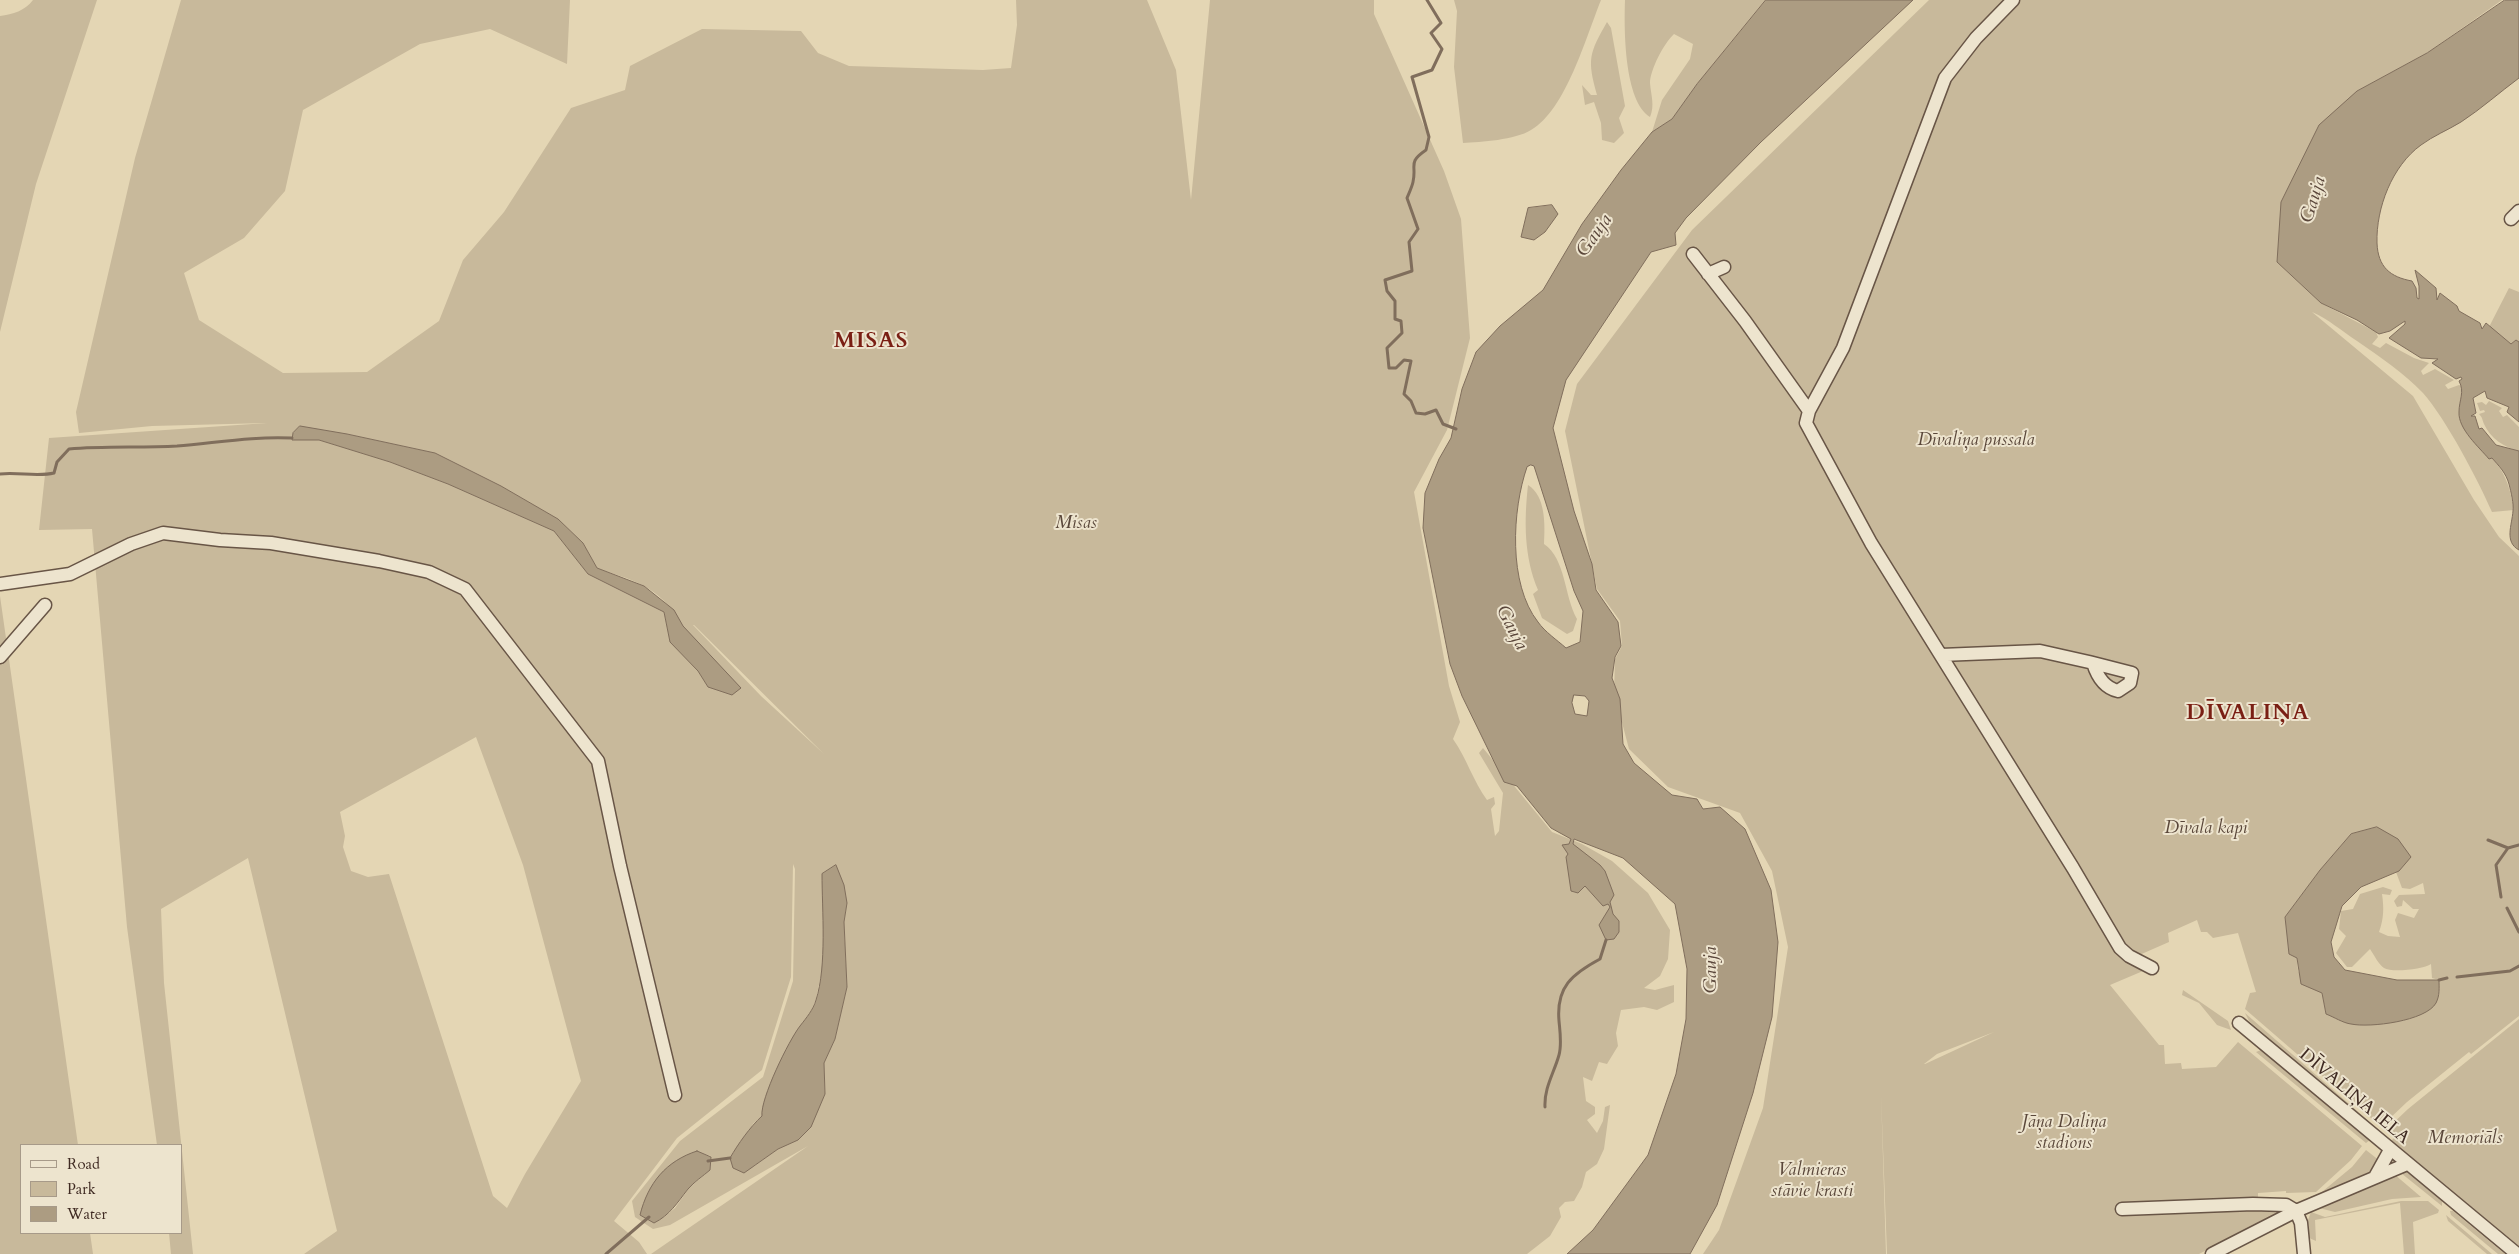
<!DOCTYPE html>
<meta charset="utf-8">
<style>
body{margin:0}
#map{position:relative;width:2519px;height:1254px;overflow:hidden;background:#e4d6b4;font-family:Cardo,serif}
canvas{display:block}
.legend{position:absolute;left:20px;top:1144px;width:162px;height:90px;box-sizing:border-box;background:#ede4ce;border:1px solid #a79a89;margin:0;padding:6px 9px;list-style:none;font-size:15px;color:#3f2a22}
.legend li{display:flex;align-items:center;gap:10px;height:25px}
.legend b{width:25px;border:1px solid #a79a89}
</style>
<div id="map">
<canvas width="2519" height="1254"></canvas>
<ul class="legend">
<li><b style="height:6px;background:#ede4ce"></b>Road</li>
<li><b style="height:14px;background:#c8b99b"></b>Park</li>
<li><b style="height:14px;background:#ac9c82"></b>Water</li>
</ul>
</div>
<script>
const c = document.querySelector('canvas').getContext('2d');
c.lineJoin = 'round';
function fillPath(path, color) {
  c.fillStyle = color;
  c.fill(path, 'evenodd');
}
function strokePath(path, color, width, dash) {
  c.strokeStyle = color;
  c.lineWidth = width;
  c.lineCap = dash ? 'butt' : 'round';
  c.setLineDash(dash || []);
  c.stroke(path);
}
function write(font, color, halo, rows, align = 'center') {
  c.font = font + ' Cardo,serif';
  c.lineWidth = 4;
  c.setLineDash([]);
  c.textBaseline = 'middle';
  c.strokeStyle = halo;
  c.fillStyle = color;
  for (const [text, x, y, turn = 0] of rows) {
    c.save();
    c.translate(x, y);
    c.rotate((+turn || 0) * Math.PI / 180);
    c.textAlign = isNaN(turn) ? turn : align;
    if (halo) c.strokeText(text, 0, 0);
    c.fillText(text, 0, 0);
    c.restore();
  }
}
fillPath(new Path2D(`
 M33,0H97L36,184L0,332V16C13,14 25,11 33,0Z
 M181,0H570L567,64L490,29L420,44L303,110L285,191L244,238L184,273L199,320L283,373L367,372L439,321L463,260L504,212L571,108L625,90L630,66L702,29L801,31L818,53L849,66L983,70L1011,68L1017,25L1016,0H1147L1176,70L1191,200L1210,0H1374V14L1444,171L1461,219L1470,338L1447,430L1414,492L1449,686L1460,722L1453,739C1467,759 1473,781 1487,800L1494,797L1495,804L1491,809L1495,836L1499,831L1503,793L1479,753L1483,748L1552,832L1582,844L1612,861L1648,893L1670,930L1668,959L1660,976L1644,988L1655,990L1674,985V1002L1657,1010L1644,1007L1621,1010L1616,1033L1618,1046L1607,1064L1599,1062L1592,1081L1583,1077L1586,1101L1595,1107V1114L1587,1120L1597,1133L1603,1121L1605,1107L1610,1105L1604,1149L1597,1164L1586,1172L1582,1187L1574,1201L1565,1202L1559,1208L1561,1217L1550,1236L1527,1254H651L808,1146L670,1225L653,1229L635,1217L632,1201L680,1141L763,1077L793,981L795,869L793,864L791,977L762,1070L677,1138L614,1221L639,1242L647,1254H304L337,1231L248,858L161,909L164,983L193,1254H171L169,1233H181V1145H157L127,927L92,529L39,530L49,438L267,423L152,426L79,433L76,412L135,158ZM347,434L435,453L501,486L558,519L583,543L597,568C612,574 630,578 644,586C682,607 693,648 708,687L698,671L671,642L664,612L588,574L554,531L448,484L390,462L319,440H292ZM693,625H694L824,754L761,696ZM476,737L523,865L581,1081L525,1174L507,1208L493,1196L389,874L368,877L351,871L343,847L345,836L340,812ZM847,903L844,922L847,987L835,1039L824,1063L825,1094L798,1139L778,1149L753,1167L739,1144L750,1132L753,1124L762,1116L774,1075L800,1026L808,1018L816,999L821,975ZM703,1154L711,1156L710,1170L689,1188L675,1208L663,1218Z
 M1454,0H1601C1586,37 1566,110 1531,130C1515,140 1481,142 1463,143L1454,67L1457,11Z
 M1625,0H1766L1697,84L1672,119L1652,132L1662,100L1690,59L1693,44L1674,34C1664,43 1650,70 1650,83C1651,96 1655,105 1650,117C1624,101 1624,29 1625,0Z
 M1929,0H2502L2427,53L2357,91L2277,262L2321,303L2376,332L2378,337L2372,344L2380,348L2386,343L2414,358L2429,363L2421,371L2423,375L2435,369L2454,380L2445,385L2448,389L2459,385L2463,387L2459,414L2467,432L2489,459L2492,458C2507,475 2510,489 2514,510L2492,512C2478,480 2446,419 2423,393C2404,373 2380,357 2357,341C2342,331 2328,319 2312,312L2413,396L2474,500L2499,537L2519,556V1016L2471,1054L2469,1052L2407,1102L2387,1121L2379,1125L2245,1009L2250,993L2256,992L2238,933L2213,938L2207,932H2201L2197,920L2168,933L2169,942L2137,956L2143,971L2110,985L2159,1045H2164L2165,1064L2181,1063L2182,1069L2216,1067L2238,1042L2362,1146L2351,1160L2316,1192L2286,1193V1191L2258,1193V1197L2254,1198L2253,1208L2279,1210V1213L2199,1254H1887L1881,1094L1886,1254H1703L1719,1230L1763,1108L1788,947L1772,871L1740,813L1668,787L1629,749L1614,692L1615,659L1622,646L1620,621L1597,589L1565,431L1577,384L1692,230ZM2351,834L2399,870L2396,872L2402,888L2410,889L2423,883L2425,894L2399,895L2394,901L2397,907L2402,906L2403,900L2413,909H2419L2414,918L2398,913L2395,920L2400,937L2388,936L2379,932C2384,918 2384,908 2382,894L2390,895L2392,890L2383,887L2360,894L2353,909L2341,911L2339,929L2346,936L2336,953L2347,967H2352L2370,949C2374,955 2379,965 2384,968C2392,973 2424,969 2431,964L2432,978L2439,980L2326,1014L2322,993L2298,971L2297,958L2285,917L2320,870ZM1994,1032L1925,1064H1924L1937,1054Z
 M1607,22L1611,28L1625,106L1619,118L1624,133L1614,143L1602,140L1601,123L1594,102L1585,105L1582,85L1591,95H1597C1587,59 1589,54 1607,22Z
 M2509,288L2519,292V342L2516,340L2511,344L2489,327Z
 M2489,401L2502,408L2499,411L2503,417L2507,415L2519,427V451C2505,448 2490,438 2484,424C2482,420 2483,418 2479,414L2485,412L2484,410L2480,411L2477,403L2482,402L2486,405Z
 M1528,485C1546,496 1545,525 1544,544C1566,559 1564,596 1577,619L1573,631L1567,634L1542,618L1533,594L1538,590C1524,557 1524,521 1528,485Z
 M0,596L78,1145H21V1233H90L93,1254H0Z
 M2183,990L2228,1021L2231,1030L2217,1025L2199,1003L2182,995Z
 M2245,1013L2379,1130L2377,1132L2249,1021Z
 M2519,1019V1249L2388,1144L2394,1138L2389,1133L2388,1128L2408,1109Z
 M2261,1050L2272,1057L2370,1140L2366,1143L2256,1052Z
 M2366,1150L2380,1161L2373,1170L2317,1196L2352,1167Z
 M2408,1172L2442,1201V1206L2401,1173Z
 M2394,1174L2421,1197L2392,1199L2335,1212L2315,1207Z
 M2401,1201H2428L2439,1210L2438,1213L2413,1222L2415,1254H2404L2400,1203L2315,1220L2316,1241L2309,1238L2308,1220L2311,1212L2325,1217Z
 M2450,1211H2453L2505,1254H2498L2451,1215Z
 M2446,1215L2492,1254H2487L2448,1221Z`), '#c8b99b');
const water = new Path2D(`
 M1766,0H1913L1761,142L1686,218L1675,233L1676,245L1651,252L1566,380L1553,428L1574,511L1592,564L1596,590L1618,622L1621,646L1615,657L1612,678L1620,699L1623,744L1634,763L1672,795L1697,799L1703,809L1720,807L1745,829L1771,890L1778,942L1772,1017L1753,1093L1717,1205L1690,1254H1567L1593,1230L1648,1155L1676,1074L1686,1019L1687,969L1675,904L1623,858L1574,839L1573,844L1600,865L1605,871L1614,895L1610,902L1613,914L1619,921V932L1614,939L1606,940L1599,925L1610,907L1608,904L1603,906L1585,886L1578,893L1571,891L1566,857L1568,854L1562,845L1569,844L1571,839L1551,828L1517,786L1504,782L1462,696L1450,664L1423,528L1425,493L1439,459L1451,438L1462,389L1476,352L1500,326L1543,290L1582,224L1621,170L1652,132L1672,119L1697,84ZM1531,465L1534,466L1574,591L1583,611L1580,642L1566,648C1557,640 1545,632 1538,622C1508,584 1512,510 1527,467ZM1574,695L1585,696L1589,701L1587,716L1575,714L1572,703Z
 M2505,0H2519V78C2500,92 2481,109 2461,122C2448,130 2433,136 2421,145C2392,166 2376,208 2377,243C2378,267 2390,277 2412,281L2416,288L2417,298L2419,299V286L2415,270L2436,288L2437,300L2440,293L2457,306L2459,311L2480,323L2482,329L2486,323L2511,344L2516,340L2519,342V422L2507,412L2509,407L2487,398L2485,391L2473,398L2476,413L2471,416H2475L2479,429L2482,428L2496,445L2519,451V550C2504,542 2512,525 2513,511C2514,504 2511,492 2509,484C2506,473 2499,466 2492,458L2489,459C2479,447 2458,429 2459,412C2459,400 2465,392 2459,381L2462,379L2461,377L2456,379L2432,363L2438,359L2421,358L2389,338L2405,324V321L2390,331L2379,334L2357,320L2321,303L2277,262L2281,202L2319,125L2357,91L2427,53Z
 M1552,205L1558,214L1545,232L1534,240L1521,237L1528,208Z
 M300,426L347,434L435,453L501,486L558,519L583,543L597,568L644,586L674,610L683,626L741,688L732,695L708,687L698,671L670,642L664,612L588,574L554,531L448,484L390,462L319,440H292L293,433Z
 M2377,827L2398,839L2411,857L2399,871L2361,887L2342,906L2331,942L2334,957L2345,970L2397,980H2439C2439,988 2440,995 2436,1003C2426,1021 2370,1028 2351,1024C2343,1023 2334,1017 2326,1014L2322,993L2301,984L2297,958L2289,954L2285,917L2320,870L2351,834Z
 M836,865L844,885L847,903L844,922L847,987L835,1039L824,1063L825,1094L811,1127L798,1140L778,1149L744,1173L733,1168L730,1158C738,1144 750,1127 762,1116C760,1099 789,1040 800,1026C807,1017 813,1010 816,1000C827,966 822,910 822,874Z
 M697,1151L711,1157L710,1170C703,1176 694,1182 688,1189C677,1203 670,1215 654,1223L640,1215C648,1183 666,1161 697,1151Z`);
fillPath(water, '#ac9c82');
strokePath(water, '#806e5c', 1);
strokePath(new Path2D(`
 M1427,0L1441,23L1431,33L1442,49L1432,70L1412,77L1429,137L1426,150C1407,163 1417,165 1413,182C1412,187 1409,193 1407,198L1418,229L1409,242L1412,271L1385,280L1387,291L1395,301V319L1401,321L1402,333L1387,348L1389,368H1396L1404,360L1411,361L1404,394L1411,401L1416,413L1425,414L1436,410L1443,424L1456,429
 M0,474C18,472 38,477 54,473L57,462L69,449C105,446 141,448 177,446C215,443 253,436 292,438
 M2488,840L2508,848L2519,845
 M2501,897L2496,865L2508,848
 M2507,908L2519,932
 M2457,977L2510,971L2519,966
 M2439,980L2447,978
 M1545,1107C1544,1088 1554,1073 1559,1055C1562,1044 1560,1032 1559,1021C1556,987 1572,974 1600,959L1606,940
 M708,1161L730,1158
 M606,1254L649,1217`), '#806e5c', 3);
const minor = new Path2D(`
 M2013,0L1976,38L1945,78L1843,348L1809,411L1806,423L1871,543L2073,868L2120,948L2129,956L2152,968
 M2511,219L2519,211
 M1693,254L1745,321L1809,411
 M1708,274L1724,267
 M0,584L70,574L131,544L163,533L220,540L271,543L379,561L429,572L465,589L598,761L620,866L675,1095
 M1941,655L2040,651L2089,662L2093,663L2132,673L2130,683L2118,691C2105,688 2097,676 2093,663
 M0,657L45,605
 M2239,1023L2517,1254
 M2375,1177L2390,1150
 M2122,1209L2253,1204L2286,1205L2296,1211
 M2296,1211L2301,1223L2304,1254
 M2212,1254L2296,1211L2407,1164`);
strokePath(minor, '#685546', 15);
strokePath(minor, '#ede4ce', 12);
write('italic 18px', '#5a473a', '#ede4ce', [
 ["Dīvaliņa pussala",1976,441],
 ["Misas",1076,524],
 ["Dīvala kapi",2206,829],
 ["Jāņa Daliņa",2064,1123],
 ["stadions",2064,1144],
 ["Memoriāls",2465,1139],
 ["Valmieras",1812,1171],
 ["stāvie krasti",1812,1192]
]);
write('18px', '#3f2a22', '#ede4ce', [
 ["DĪVALIŅA IELA",2354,1097,40]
]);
write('italic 19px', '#5a463a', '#ede4ce', [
 ["Gauja",2314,200,-73],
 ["Gauja",1595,236,-55],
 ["Gauja",1511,628,63],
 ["Gauja",1712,970,-90]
]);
c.letterSpacing = '1px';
write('bold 22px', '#7a1f14', '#ede4ce', [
 ["MISAS",871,342],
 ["DĪVALIŅA",2248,714]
]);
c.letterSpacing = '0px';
</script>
